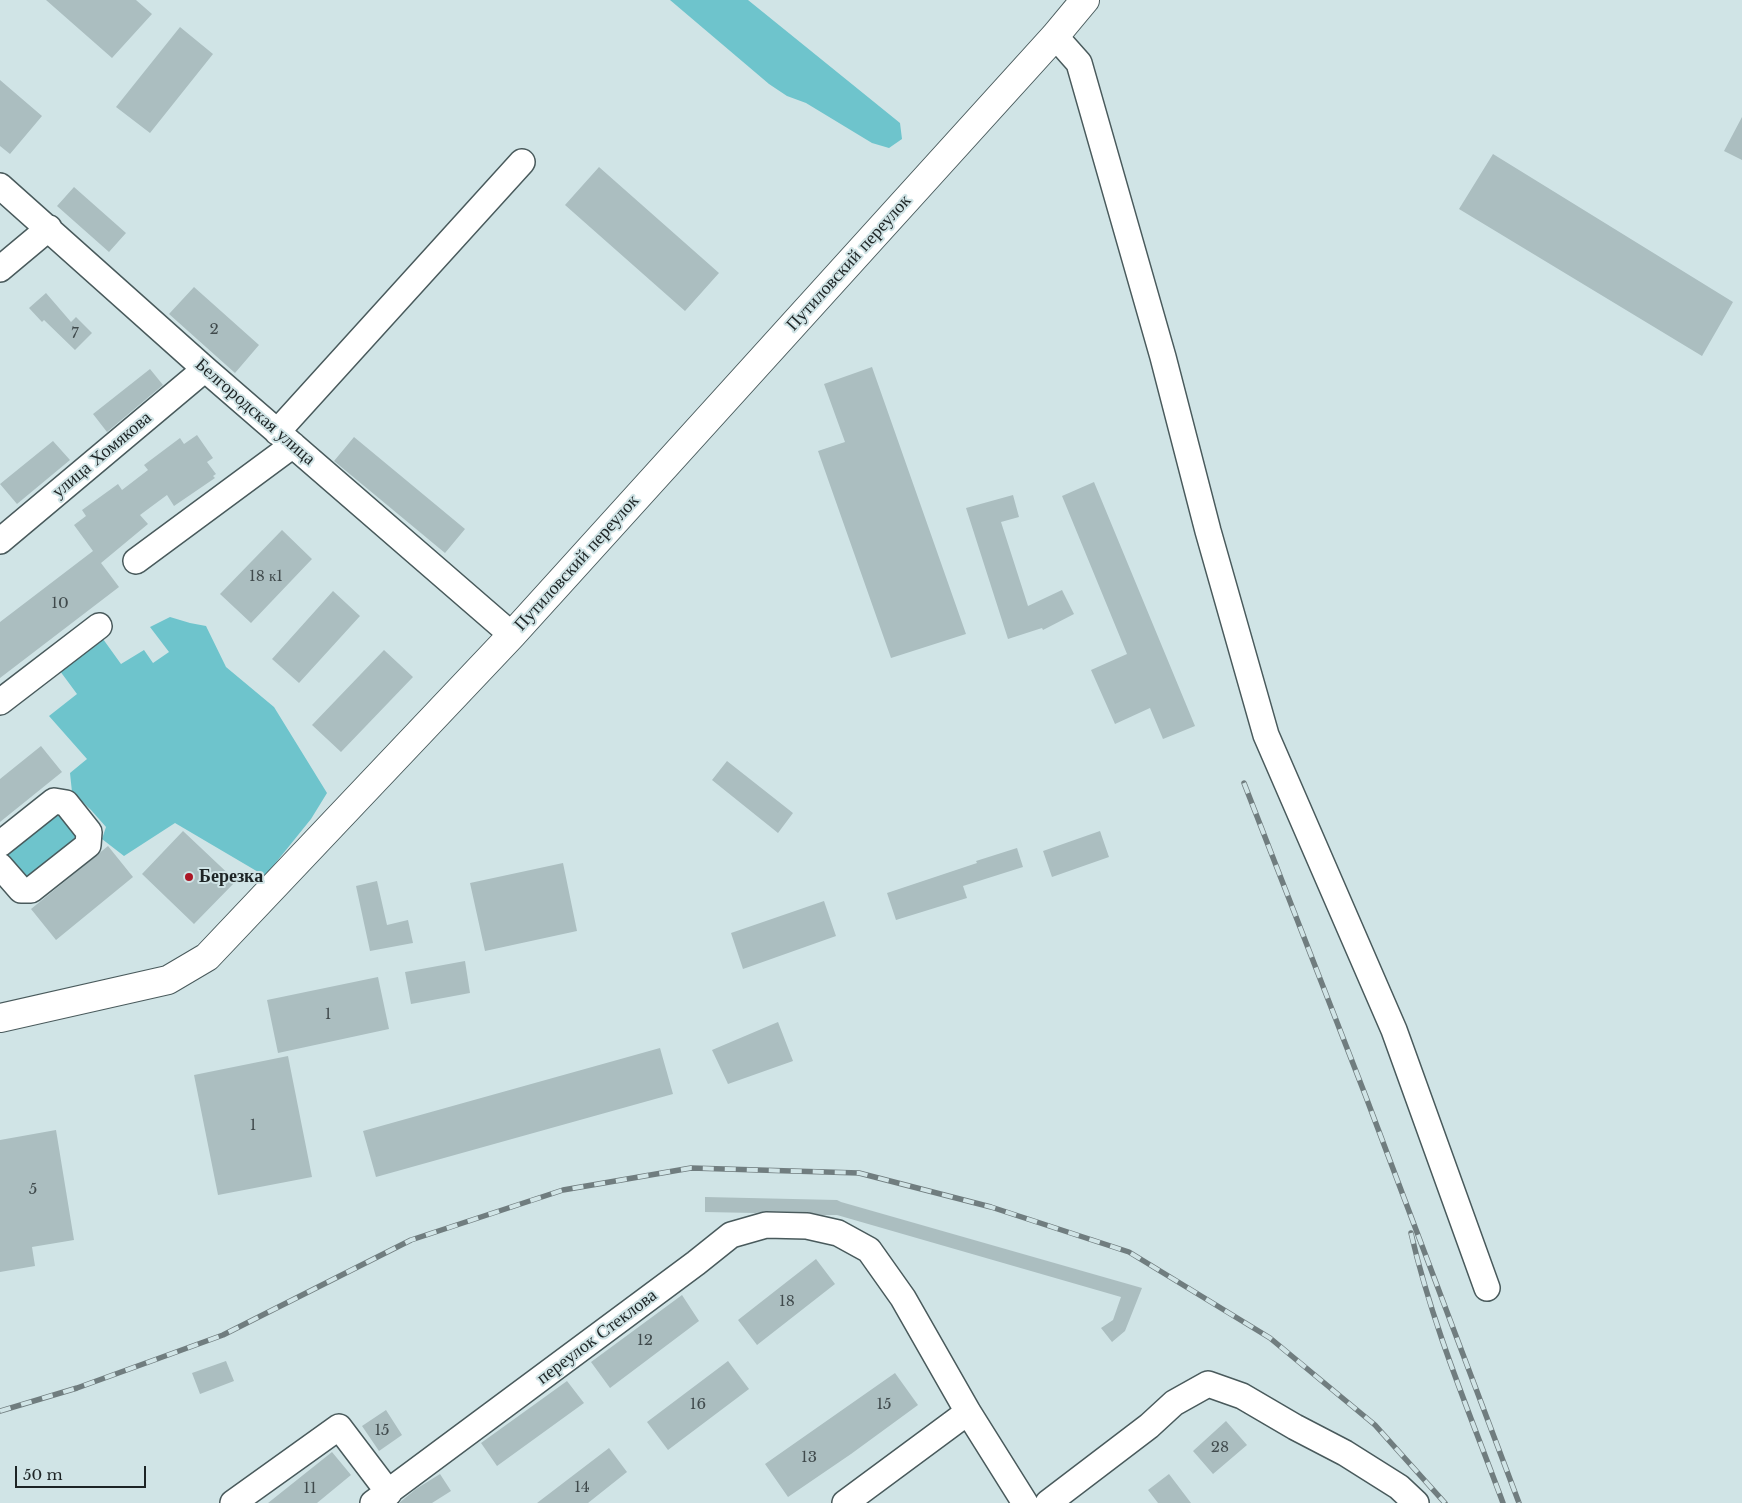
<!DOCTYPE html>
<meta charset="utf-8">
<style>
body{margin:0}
#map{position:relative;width:1742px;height:1503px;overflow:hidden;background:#d0e4e6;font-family:"Libre Baskerville",serif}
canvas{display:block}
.scale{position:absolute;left:15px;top:1466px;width:131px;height:22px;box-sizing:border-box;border:2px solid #1d2425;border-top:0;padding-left:6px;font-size:15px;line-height:18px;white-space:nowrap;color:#1d2425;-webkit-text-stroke:4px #d0e4e6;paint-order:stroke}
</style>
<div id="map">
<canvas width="1742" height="1503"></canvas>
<div class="scale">50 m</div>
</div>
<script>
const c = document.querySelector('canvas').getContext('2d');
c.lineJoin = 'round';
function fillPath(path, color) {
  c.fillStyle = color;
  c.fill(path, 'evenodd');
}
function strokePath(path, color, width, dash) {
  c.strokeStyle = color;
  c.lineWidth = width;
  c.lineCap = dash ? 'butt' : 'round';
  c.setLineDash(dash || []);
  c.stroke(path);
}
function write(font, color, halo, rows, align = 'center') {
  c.font = font + ' "Libre Baskerville",serif';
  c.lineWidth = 4;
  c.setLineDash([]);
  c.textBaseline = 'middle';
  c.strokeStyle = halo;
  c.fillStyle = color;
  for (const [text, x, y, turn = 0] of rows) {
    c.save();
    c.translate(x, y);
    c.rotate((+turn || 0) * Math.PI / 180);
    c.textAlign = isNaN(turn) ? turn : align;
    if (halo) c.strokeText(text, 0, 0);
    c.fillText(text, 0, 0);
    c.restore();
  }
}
fillPath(new Path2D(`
 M670,0H748L900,123L902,139L889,148L872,143L806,103L787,96L769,84Z
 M170,617L190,623L206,626L226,667L274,707L327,793L311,819L265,876L175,823L124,856L102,839L106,827L91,810L72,792L70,773L87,759L49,716L77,694L60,671L103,639L121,664L144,650L153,663L169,652L150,627Z
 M57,809L82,836L25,881L2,853Z`), '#6ec4cc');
fillPath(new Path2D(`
 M46,0H136L152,14L112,58Z
 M180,27L213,54L150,133L116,107Z
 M0,80L42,116L10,154L0,146Z
 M1742,117V160L1724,151Z
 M1493,154L1733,302L1702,356L1459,209Z
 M599,167L719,273L685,311L565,205Z
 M74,187L126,233L109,252L57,206Z
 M194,287L259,345L235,373L169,314Z
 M46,293L71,322L76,317L92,333L75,350L44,320L42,322L29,308Z
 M872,367L966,634L891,658L818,451L845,442L824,384Z
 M150,369L163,385L107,432L93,414Z
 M197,435L213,458L207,462L216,474L213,476L215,478L174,506L167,495L140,515L148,524L101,563L119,587L0,678V622L93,551L74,525L86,516L82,510L118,484L122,490L148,470L144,465L180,438L184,444Z
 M354,437L465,529L445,553L334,461Z
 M53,441L70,460L17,504L0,484Z
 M1094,482L1195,726L1163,739L1150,708L1115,724L1091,670L1127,654L1062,496Z
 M1013,495L1019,517L1001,522L1028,606L1062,590L1074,614L1043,630L1042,628L1008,639L966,508Z
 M282,530L312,559L251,623L220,594Z
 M333,591L360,616L299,683L272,659Z
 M384,650L413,677L341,752L312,725Z
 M41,746L62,772L0,822V779Z
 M727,761L793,813L778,833L712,780Z
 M183,831L236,881L194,924L142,874Z
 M1100,831L1109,857L1052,877L1043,851Z
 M108,846L133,877L56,940L31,909Z
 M1017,848L1023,867L963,886L967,898L896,920L887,893L977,863L976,861Z
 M563,863L577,931L485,951L470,883Z
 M377,881L387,925L408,920L413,943L370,951L356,886Z
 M824,901L836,936L743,969L731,933Z
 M465,961L470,993L411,1004L405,972Z
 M378,977L389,1029L278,1053L267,1000Z
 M778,1022L793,1061L728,1084L712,1050Z
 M660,1048L673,1094L376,1177L363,1131Z
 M288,1056L312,1177L218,1195L194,1075Z
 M56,1130L74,1240L32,1247L35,1266L0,1272V1140Z
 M705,1197L837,1200L841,1202L1142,1288L1125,1331L1112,1342L1101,1328L1113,1320L1121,1297L837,1215H822L807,1212L766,1211L755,1213L705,1212Z
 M816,1259L835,1284L757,1345L738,1320Z
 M682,1295L699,1321L610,1388L591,1362Z
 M226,1361L234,1381L200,1394L192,1373Z
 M728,1361L749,1389L668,1450L647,1422Z
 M895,1373L918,1405L851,1454L788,1497L765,1464Z
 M567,1381L584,1403L497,1466L481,1443Z
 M386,1410L402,1435L379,1451L362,1426Z
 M1226,1421L1247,1445L1213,1474L1193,1451Z
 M609,1448L627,1472L588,1503H537Z
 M332,1452L351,1475L317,1503H268Z
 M440,1474L451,1491L432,1503H399L416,1489Z
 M1169,1474L1191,1503H1158L1148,1490Z`), '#abbec0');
const minor = new Path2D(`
 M1055,36L1079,63L1163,357L1208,531L1266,735L1394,1030L1487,1288
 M0,186L205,369L512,635
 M0,269L49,228
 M277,432L522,162
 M0,541L205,369
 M136,561L293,445
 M0,702L99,626
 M0,844L54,801L66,803L89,832L88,845L31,890H21L0,866
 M233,1503L339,1427L389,1493
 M373,1503L696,1263L731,1235L766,1225L807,1226L838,1233L869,1250L903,1298L968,1412L1025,1503
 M845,1503L968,1412
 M1048,1503L1149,1426L1174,1403L1208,1384L1242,1396L1295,1427L1345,1453L1399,1487L1416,1503`);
const major = new Path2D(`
 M0,1018L168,980L207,957L512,635L1055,36L1085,0`);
strokePath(minor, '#495a5c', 28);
strokePath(major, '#495a5c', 30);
strokePath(minor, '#fff', 25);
strokePath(major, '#fff', 28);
const rail = new Path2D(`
 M1244,783L1366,1097L1519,1503
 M1411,1233C1432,1325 1470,1414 1503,1503
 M0,1411L77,1388L223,1335L411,1240L563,1190L691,1168L859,1173L991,1207L1129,1252L1270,1338L1375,1425L1445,1503`);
strokePath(rail, '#707d7f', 5.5);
strokePath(rail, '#d0e4e6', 4, [11]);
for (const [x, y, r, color] of [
 [189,877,5,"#ab1625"]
]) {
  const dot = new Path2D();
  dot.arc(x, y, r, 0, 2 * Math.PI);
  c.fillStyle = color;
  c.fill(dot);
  strokePath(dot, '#d0e4e6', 2);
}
write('15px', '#404a4c', null, [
 ["2",214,330],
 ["7",75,334],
 ["18 к1",266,577],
 ["10",60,604],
 ["1",328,1015],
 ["1",253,1126],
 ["5",33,1190],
 ["18",787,1302],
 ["12",645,1341],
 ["16",698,1405],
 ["15",884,1405],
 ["15",382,1431],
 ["28",1220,1448],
 ["13",809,1458],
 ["14",582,1488],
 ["11",310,1489]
]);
write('18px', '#1d2425', '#d0e4e6', [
 ["Путиловский переулок",849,263,-48],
 ["Белгородская улица",255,412,41],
 ["улица Хомякова",102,455,-40],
 ["Путиловский переулок",577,563,-48],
 ["переулок Стеклова",597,1337,-37]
]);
write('bold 18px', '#1d2425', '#d0e4e6', [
 ["Березка",199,877]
], 'left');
</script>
